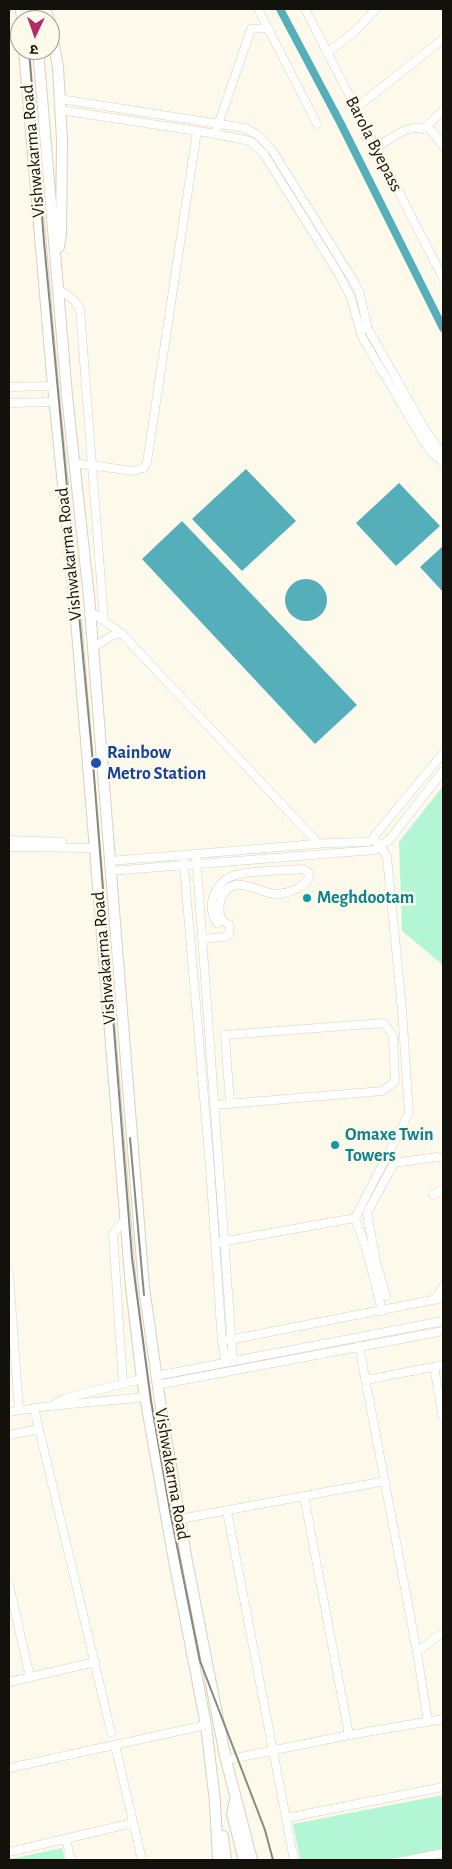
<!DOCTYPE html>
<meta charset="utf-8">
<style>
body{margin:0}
#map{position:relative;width:452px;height:1869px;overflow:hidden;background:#fdfaeb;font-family:"Alegreya Sans","Noto Sans Devanagari",sans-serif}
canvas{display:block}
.frame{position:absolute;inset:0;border:10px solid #12110c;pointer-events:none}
.north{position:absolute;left:10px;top:10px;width:50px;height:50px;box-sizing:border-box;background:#fdfaeb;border:1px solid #9f9d92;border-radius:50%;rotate:183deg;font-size:14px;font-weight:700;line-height:20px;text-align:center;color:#12110c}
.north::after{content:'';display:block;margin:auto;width:18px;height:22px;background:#b52962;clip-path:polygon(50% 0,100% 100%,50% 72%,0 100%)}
</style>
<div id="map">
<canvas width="452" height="1869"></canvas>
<div class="frame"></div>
<div class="north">उ</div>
</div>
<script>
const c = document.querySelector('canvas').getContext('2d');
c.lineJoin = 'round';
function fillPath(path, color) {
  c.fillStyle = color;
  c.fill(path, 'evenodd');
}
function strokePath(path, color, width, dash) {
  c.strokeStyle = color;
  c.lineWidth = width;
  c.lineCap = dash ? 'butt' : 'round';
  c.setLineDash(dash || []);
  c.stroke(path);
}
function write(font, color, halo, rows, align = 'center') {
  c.font = font + ' "Alegreya Sans",sans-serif';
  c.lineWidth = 5;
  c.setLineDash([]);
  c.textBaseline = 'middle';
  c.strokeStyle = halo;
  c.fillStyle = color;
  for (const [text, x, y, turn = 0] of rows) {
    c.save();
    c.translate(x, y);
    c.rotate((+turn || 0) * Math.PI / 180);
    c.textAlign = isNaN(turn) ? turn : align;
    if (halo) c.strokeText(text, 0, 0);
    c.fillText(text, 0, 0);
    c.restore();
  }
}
fillPath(new Path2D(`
 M443,786V965L402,931L399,842Z
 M443,1795V1849L386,1860H300L293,1824Z
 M62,1848L65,1860H11V1859Z`), '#b2f6d5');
fillPath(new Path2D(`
 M246,469L296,521L242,571L192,519Z
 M399,483L440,526L396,566L356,523Z
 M182,521L357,705L315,744L142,559Z
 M443,546V592L420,567Z
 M285 600a21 21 0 1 1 42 0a21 21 0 1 1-42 0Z`), '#55afbb');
strokePath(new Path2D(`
 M280,9L341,124L443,328`), '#55afbb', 8);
const minor = new Path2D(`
 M258,9L317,124
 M305,9L443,278
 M327,53L354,32L376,9
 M60,99L245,128L258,135L272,150L351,277L359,291L368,329L426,431L437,447L443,452
 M356,108L443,39
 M60,110L210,133L250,141L264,154L337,271L351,298L362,337L421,437L432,453L443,462
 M428,126L443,146
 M217,128L251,29L267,28
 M376,148C389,140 407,124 423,129L443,111
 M58,289L74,300L80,309L104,621
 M9,387L53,386
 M9,403L54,402
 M75,463L133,471L144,468L147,462L197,131
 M90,611L121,633L319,844
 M93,648L111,636L121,633
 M9,840L62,842
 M9,847L94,848
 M196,854L233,1361
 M183,855L210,1167L222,1342L226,1362
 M110,861L328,843L368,842L372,839L443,753
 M110,871L375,850L390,839L443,771
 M202,939L224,937L229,934L230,926C228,924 226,923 224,922C218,917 219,905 221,899C232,870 260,894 276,894C287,894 311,886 309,873L303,869C285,871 245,870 230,877C222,880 216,890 213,897C210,906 212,915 217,923
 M214,1105L382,1091L395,1082L393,1036L384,1023L225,1035L230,1104
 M433,1195L443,1189
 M355,1218L366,1248L382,1311
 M215,1243L355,1218L409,1113L402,1010L387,857L381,846L372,839
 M9,1274L19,1410
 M386,1296L376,1261L367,1213L394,1163L437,1157L443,1159
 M435,1299L443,1286
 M229,1340L443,1298
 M359,1346L417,1652L428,1722
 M434,1367L443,1418
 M156,1376L443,1321
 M366,1380L443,1365
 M123,1384L113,1233L126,1219
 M157,1385L443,1331
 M55,1404L66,1398L142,1379
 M34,1408L111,1732
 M9,1412C54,1404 100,1402 145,1397
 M9,1435L39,1429
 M304,1496L349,1735
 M227,1511L294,1860
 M180,1519L385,1481
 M9,1585L30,1677
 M417,1652L443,1632
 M9,1682L95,1662
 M115,1745L142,1860
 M226,1760L349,1735L443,1719
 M9,1768L206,1725
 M286,1818L443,1787
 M66,1839L71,1860
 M9,1852L133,1823
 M409,1860L443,1853`);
const major = new Path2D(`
 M21,9L22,20
 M35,9L36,20
 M45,9L49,20
 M50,23L58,67L62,140L61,234L59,247
 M24,50L53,386L74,595L131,1287L142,1379L173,1555L206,1725L215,1802L218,1860
 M38,50L67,396L89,597L144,1287L160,1401L186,1556L226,1760L252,1860
 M235,1800L232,1814L244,1860
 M223,1836L226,1860`);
strokePath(minor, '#d5d2c3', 9);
strokePath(major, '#d5d2c3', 12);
strokePath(minor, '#fff', 8);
strokePath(major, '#fff', 10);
strokePath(new Path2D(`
 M31,9L32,20
 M29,50L44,242L93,763L132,1258L151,1401L170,1511L200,1661L265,1830L273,1860
 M130,1138L144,1295`), '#8a887d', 2);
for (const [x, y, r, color] of [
 [96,763,6,"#1a4fb4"],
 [307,898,5,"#0f9aa8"],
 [335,1145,5,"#0f9aa8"]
]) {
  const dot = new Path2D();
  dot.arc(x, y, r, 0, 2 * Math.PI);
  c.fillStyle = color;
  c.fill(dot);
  strokePath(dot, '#fdfaeb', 2);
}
write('18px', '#12110c', '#fdfaeb', [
 ["Barola Byepass",374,144,63],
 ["Vishwakarma Road",33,151,-95],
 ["Vishwakarma Road",69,554,-96],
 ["Vishwakarma Road",104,958,-95],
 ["Vishwakarma Road",172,1474,80]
]);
write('bold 18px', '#164399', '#fdfaeb', [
 ["Rainbow",107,753],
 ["Metro Station",107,774]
], 'left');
write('bold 18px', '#0d838f', '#fdfaeb', [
 ["Meghdootam",317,898],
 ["Omaxe Twin",345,1135],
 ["Towers",345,1156]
], 'left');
</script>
